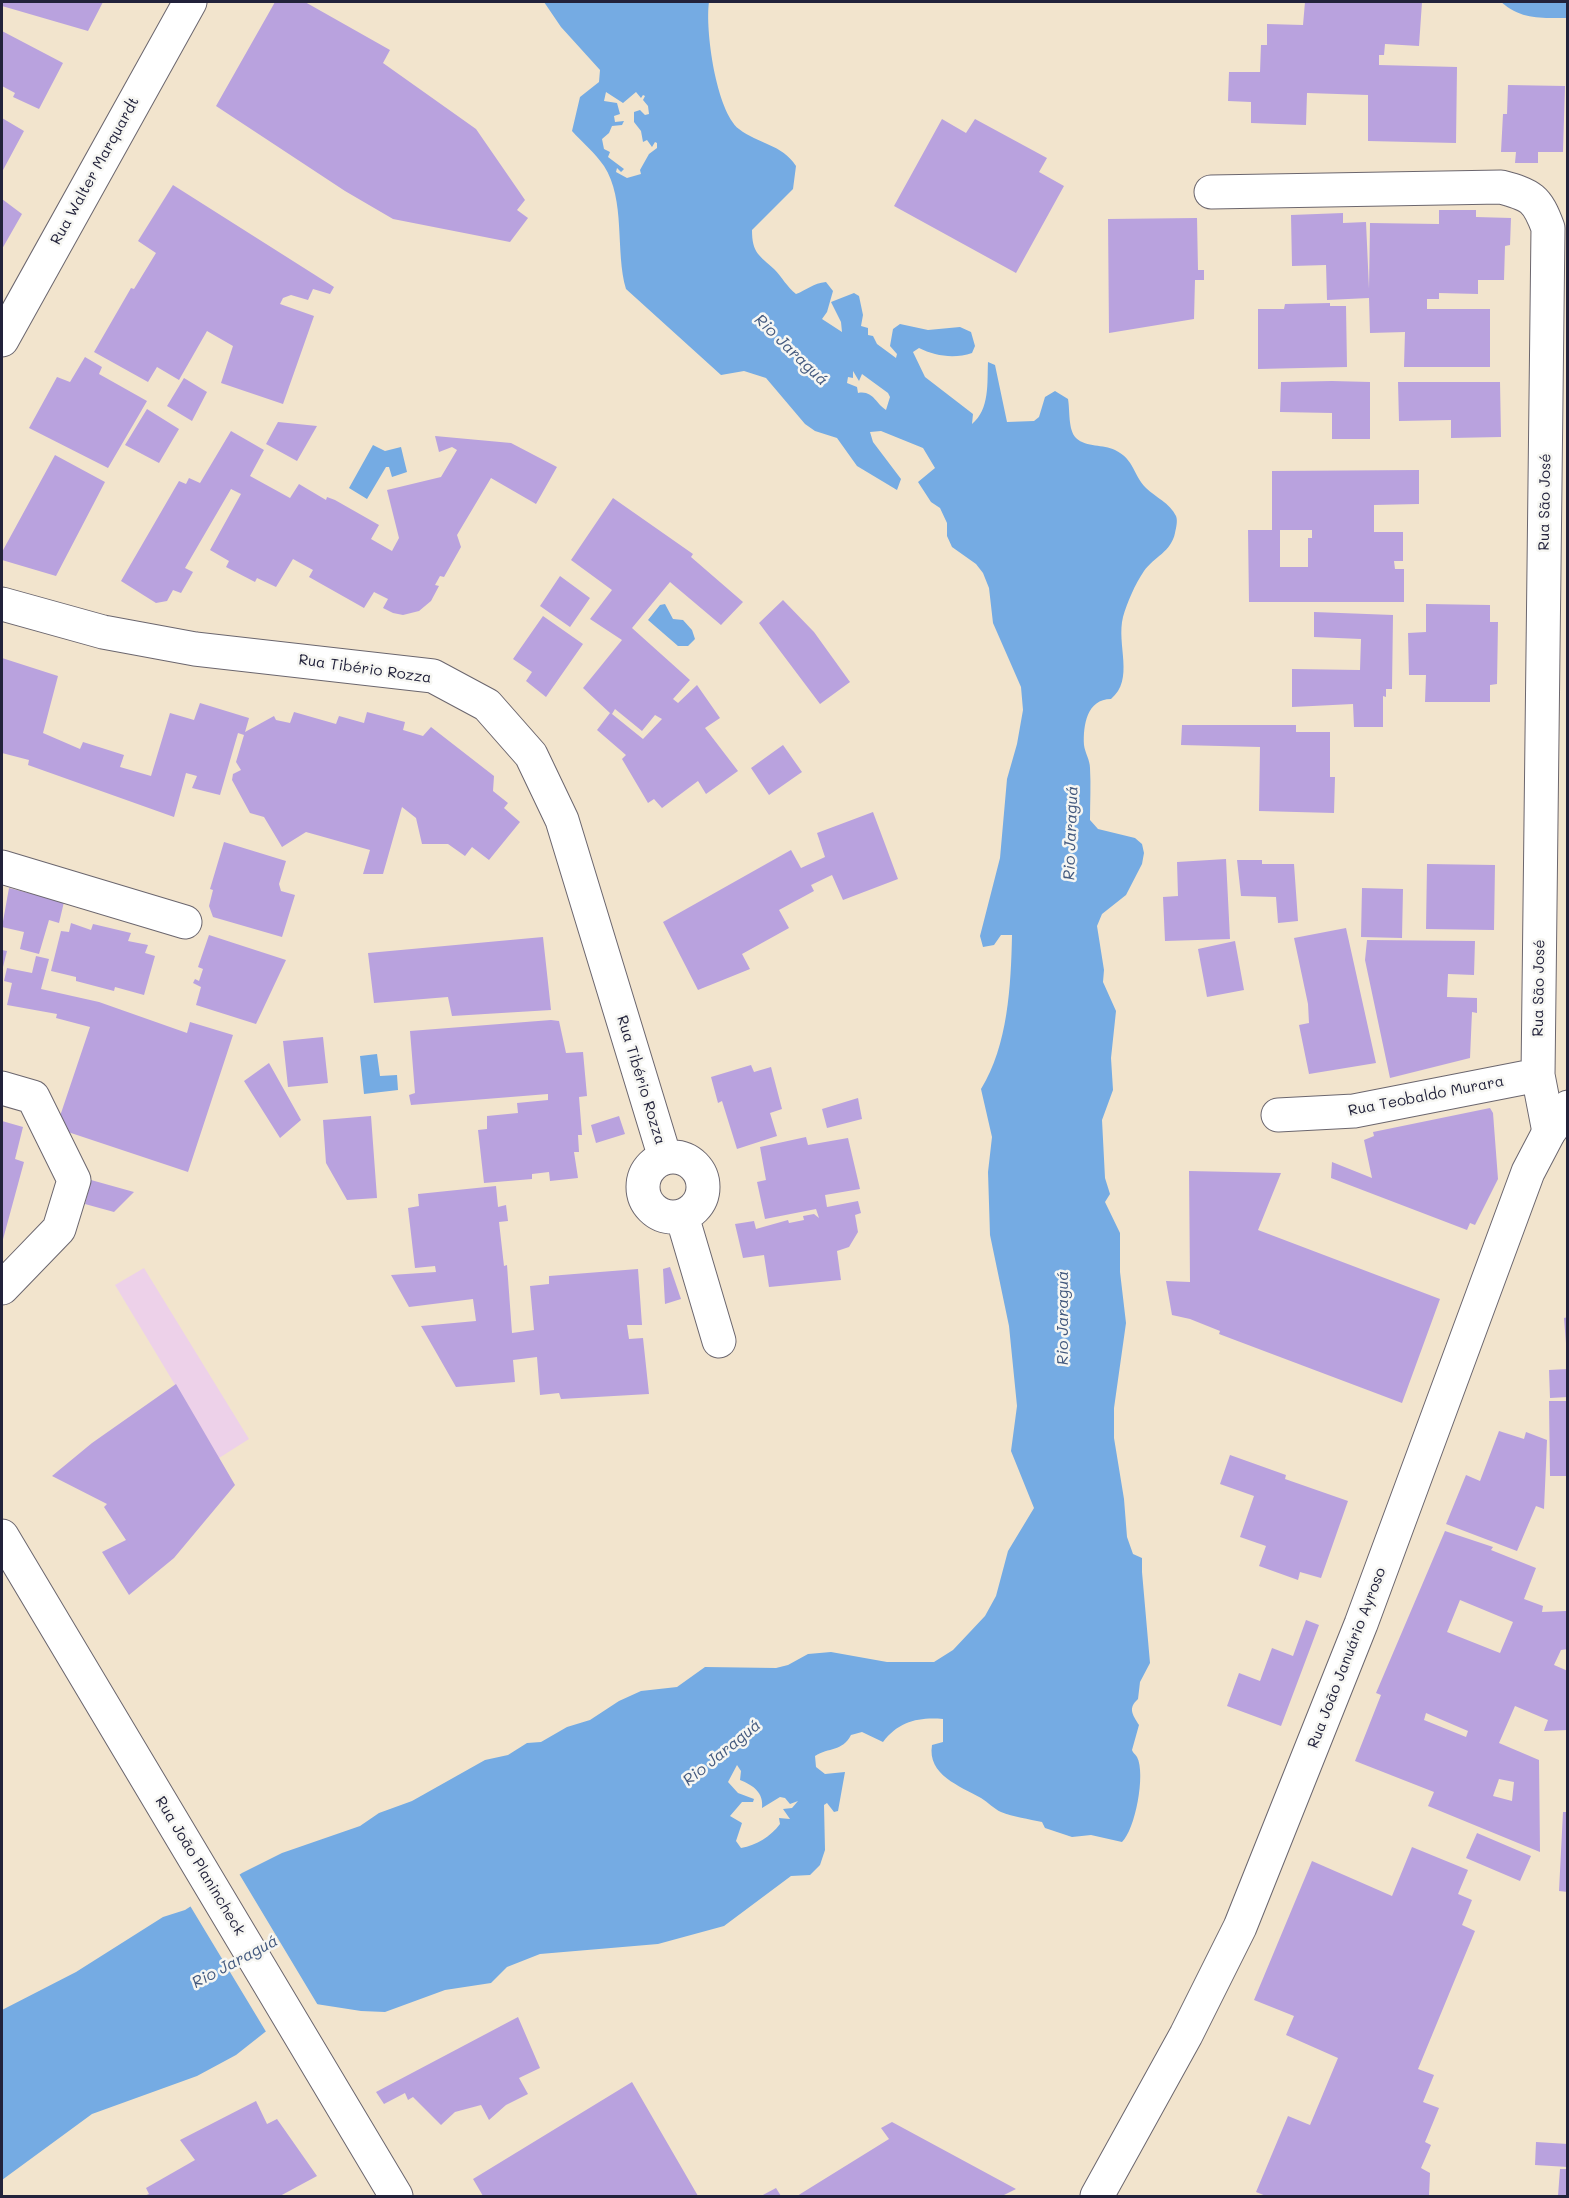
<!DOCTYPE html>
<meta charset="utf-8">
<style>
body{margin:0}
#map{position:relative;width:1569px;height:2198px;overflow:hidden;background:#f2e4cd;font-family:Mali,sans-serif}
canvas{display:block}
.frame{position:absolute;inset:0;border:3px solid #22223b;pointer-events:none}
</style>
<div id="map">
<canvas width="1569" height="2198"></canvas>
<div class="frame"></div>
</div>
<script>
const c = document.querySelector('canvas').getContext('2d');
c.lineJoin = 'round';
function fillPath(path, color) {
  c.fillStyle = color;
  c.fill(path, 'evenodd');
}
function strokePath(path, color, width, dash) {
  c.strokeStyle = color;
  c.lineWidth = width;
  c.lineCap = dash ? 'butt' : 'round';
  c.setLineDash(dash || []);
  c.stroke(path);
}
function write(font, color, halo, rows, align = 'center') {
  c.font = font + ' Mali,sans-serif';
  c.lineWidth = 5;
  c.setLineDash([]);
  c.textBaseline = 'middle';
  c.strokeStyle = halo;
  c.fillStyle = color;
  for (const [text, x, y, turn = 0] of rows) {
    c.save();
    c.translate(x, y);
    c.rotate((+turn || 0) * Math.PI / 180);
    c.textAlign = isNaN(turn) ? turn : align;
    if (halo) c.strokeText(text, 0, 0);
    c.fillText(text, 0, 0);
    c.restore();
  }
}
fillPath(new Path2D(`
 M144,1268L249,1439L219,1458L115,1285Z`), '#edd1e9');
fillPath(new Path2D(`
 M544,2H709C705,29 716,111 739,129C758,144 782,144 796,166L793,189L752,230C752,253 759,255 774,269C782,277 787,287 796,294C807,290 813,283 826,282L833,291L827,312L822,319L842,332L841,322L831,302L854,293L859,296L863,315L861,326L868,328V335L873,336L877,344L896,358L897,354L890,346L893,329L900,324L928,330L960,327L971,332L975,346L972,353C954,359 935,356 919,348L913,352L925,377L973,414L972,424C990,409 987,383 988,362L995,365L1007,422L1034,421L1039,417L1045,397L1055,391L1068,399C1070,410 1068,430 1076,438C1087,448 1103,444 1115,450C1135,460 1133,475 1146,488C1155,497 1170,503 1176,516C1178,521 1176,528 1175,533C1171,552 1154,557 1144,571C1135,584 1127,603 1123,617C1116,645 1135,679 1111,699C1087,699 1083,725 1084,745C1085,753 1090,760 1090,768C1091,785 1090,802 1090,820L1098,829L1135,838L1142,844L1144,853L1142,864L1126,895L1102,914L1097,926L1104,970L1103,982L1116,1011L1111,1058L1113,1090L1102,1120L1105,1178L1110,1194L1105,1202L1120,1233V1272L1126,1323L1114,1408V1438L1124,1499L1127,1537L1133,1554L1142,1558V1572L1150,1663L1140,1682L1138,1699C1128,1708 1132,1714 1139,1725L1132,1750C1133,1753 1135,1754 1137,1757C1146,1774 1135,1830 1122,1842L1091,1835L1072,1837L1045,1828L1042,1822C1029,1819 1013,1817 1001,1812C994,1809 988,1802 981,1798C960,1786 927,1775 932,1745L943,1742V1719C919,1717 899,1721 883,1742L862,1732L851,1735C842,1752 829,1747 815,1756L816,1767L825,1774L845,1772L838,1811L834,1812L827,1803L824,1805L825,1850L820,1865L810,1875L791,1876L724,1926L658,1944L540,1954L507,1967L491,1983L445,1990L385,2012L361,2011L316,2004L274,2025L236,2055L197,2076L92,2114L2,2180V2010L76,1972L163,1917L185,1910L242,1873L282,1853L360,1826L379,1813L412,1801L485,1760L508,1755L527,1743L541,1742L567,1727L590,1720L619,1701L641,1691L677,1687L705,1667L776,1668L788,1665L808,1654L831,1652L887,1662H934L953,1650L985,1616L996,1596L1008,1551L1034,1508L1011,1451L1017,1406L1009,1326L990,1235L988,1172L992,1137L981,1089C1008,1046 1011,985 1012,935H1001L994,945L983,947L980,936L1000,858L1007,779L1017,744L1023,710L1021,687L993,623L989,588L983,573L976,564L952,547L947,536V523L940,508L931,502L918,482L935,468L923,448L881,431L870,432L873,442L901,479L897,490L857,466L837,438L815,431L805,424L766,378L744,371L721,375L626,289C615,251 626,200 604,166C595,153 582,142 572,131L580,97L599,82L600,70L561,27ZM606,92L623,103L636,92L641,98L643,95L645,96L643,100L648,106L649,114L645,115L640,110L634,112V122L641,131L643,142L647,140L652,147L655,142L657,143V148L649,154L640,170L641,174L627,178L616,172L617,168L621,172L624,169L608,157L610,152L604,149L602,139L609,133L612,126L622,125L624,121L615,122L614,116L620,114L617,103L604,101ZM853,371L859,381L862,374L888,393L890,397L886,410C876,404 873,390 858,393L857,387L847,383L848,377L853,378ZM737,1765L741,1771L740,1780C753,1785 764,1793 762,1808L780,1797L785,1798L790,1804L798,1801L792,1808L783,1809L790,1819L779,1818L780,1824C770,1837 757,1845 741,1848L736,1841L742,1823L730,1816L742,1802H753L754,1799L738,1793L728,1782Z
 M1501,2H1567V18C1541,18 1522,20 1501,2Z
 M373,445L385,451L401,447L407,472L392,477L389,467H386L367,499L349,488Z
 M665,604L673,619L683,620L692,630L695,639L688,646H678L648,620L660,605Z
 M377,1054L380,1076L397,1075L398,1090L364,1094L360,1056Z`), '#75abe3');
fillPath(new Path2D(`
 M238,1872L319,2007L306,2011L268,2035L189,1904Z`), '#f2e4cd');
fillPath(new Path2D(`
 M2,2H103L88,31L2,6Z
 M275,2H305L390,50L383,63L476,129L525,200L517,210L528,218L510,242L393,219L345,191L216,106Z
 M1305,2H1422L1419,46L1385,44L1384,55H1379V65L1457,67L1456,143L1368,141V95L1307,93L1306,125L1251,123V102L1228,101L1229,72H1260L1261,45H1267V24L1303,25Z
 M2,31L63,63L39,109L13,97L15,93L2,86Z
 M1508,85L1565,86L1563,152H1538V163H1515L1516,152H1501L1503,114H1507Z
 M2,118L24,131L2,172Z
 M942,119L966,133L975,119L1047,158L1039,172L1064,186L1016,273L894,206Z
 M173,185L334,287L330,294L313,289L308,300L291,295L283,298L280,304L314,316L283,404L221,383L233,346L207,331L179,380L157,367L148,382L94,352L131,288L134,289L156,253L138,241Z
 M2,199L22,214L2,249Z
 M1439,210H1476V217L1511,218L1510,245L1505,246L1504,280H1478V294L1439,293V299H1427V309H1490V367H1404L1405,332L1370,333L1369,298L1327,300L1326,265L1292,266L1291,215L1343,213V223L1366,222L1369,289L1370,223L1439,224Z
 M1197,218L1198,270H1204V280H1195L1194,319L1109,333L1108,219Z
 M1330,303V306H1346L1347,367L1258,369V309H1284L1285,304Z
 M85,357L102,367L99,374L147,401L108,468L29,428L57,377L70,382Z
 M184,378L207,392L192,421L167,406Z
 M1332,381L1370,382V439H1332V413L1280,412L1281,382Z
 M1398,382H1500L1501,437L1451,438V420L1399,421Z
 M147,409L179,429L159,463L125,445Z
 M278,422L317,426L297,461L266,444Z
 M231,431L264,450L250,476L290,498L299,484L326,500L327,497L335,500L379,525L371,539L392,551L399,538L387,490L441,477L457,450L452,447L439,452L435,436L511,443L557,467L536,504L491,478L457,535L461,547L444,577L440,576L435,585L439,586L431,601L419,611L403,615L393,613L383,608L388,599L374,592L364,608L309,577L313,570L293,559L276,587L257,578L255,582L226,567L229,561L210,550L241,494L231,489L185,568L193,572L181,593L173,590L167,601L156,603L121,581L179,481L186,484L189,478L200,483Z
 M55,455L105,482L56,576L2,560V552Z
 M1419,470V504L1374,505V532H1403V561H1394L1395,569H1404V602H1249L1248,530H1272V471ZM1280,530H1312V538H1308V567H1280Z
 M613,498L693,554L691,557L743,602L721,625L670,582L632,628L690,680L673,699L678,703L697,685L720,718L705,728L738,771L706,794L698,781L662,808L654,799L648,803L622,759L626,755L597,730L610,713L583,688L622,640L590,619L612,590L571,560ZM615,709L642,731L655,715L662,719L643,739L612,714Z
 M560,576L590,598L570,627L540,606Z
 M783,600L814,632L850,682L820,704L759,623Z
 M1426,604L1490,605V622H1498L1497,684L1490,685V702H1425L1426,675H1409L1408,633L1426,632Z
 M1314,612L1393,615L1392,689H1386V697L1383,696V727H1354L1353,704L1292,707V669L1360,670L1361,639L1314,637Z
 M543,616L583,644L546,697L526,681L532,672L513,659Z
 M2,658L58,676L43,733L80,749L83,742L124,755L120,767L151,776L170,713L194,720L200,703L249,718L245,732L274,716L276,720L290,723L294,712L336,724L339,716L364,723L367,712L405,722L403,730L423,736L431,727L494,776L493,791L508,803L504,808L520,822L489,860L472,847L465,856L448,844H422L416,818L402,807L383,874H363L370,850L306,832L282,847L264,817L250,813L232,780L233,774L241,770L236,762L244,735L238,733L220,795L192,788L197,776L186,773L174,817L28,765L29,760L2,753Z
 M1182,725H1296V732H1330V777H1335L1334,813L1259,811L1260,747L1181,745Z
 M783,745L802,772L769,795L751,768Z
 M873,812L898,879L843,900L832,875L811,885L814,891L779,910L789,928L742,954L750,969L698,990L663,922L791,850L801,868L825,857L817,833Z
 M224,842L286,861L279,884L281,891L295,895L282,937L213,917L209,906L213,890L210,889Z
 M1226,859L1230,939L1165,941L1163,897L1178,896L1177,862Z
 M1237,860H1262V864H1294L1298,921L1278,923L1276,897L1241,896Z
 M1427,864L1495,865L1494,930L1426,929Z
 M9,888L64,902L59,923L49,920L39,954L20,949L24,932L2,927Z
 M1362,888L1403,889L1402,938L1361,937Z
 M71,923L91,930L93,924L131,933L128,941L148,945L145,953L155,956L144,995L115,987L114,991L76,981V977L51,971L61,931L69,932Z
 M1346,928L1376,1063L1309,1074L1299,1025L1309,1023L1308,1004L1294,938Z
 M209,935L286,960L256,1024L196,1005L201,987L193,983L195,979L199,981L203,969L198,967Z
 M543,937L551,1010L452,1016L448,997L374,1003L368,953Z
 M1367,940L1475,941L1474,975L1448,974L1447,997L1477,998V1013L1472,1012L1470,1058L1390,1078L1365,960Z
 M1235,941L1244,990L1207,997L1198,949Z
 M2,950L7,951L2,971Z
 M36,956L49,959L41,989L99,1002L187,1033L190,1022L233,1035L188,1172L56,1128L90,1027L56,1018L57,1014L7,1005L12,983L4,981L7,968L32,973Z
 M551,1020L559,1021L566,1053L583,1052L587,1096L579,1097L582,1135H578L579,1152H574L578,1178L550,1181L549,1172L532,1174V1179L484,1183L478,1130L487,1129V1116L518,1113L517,1103L548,1100V1094L411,1105L409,1095L415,1093L410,1031Z
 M323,1037L328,1083L288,1087L283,1041Z
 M269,1063L301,1120L280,1138L244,1081Z
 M751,1065L754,1072L771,1067L782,1109L770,1113L777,1136L737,1149L722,1101L718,1103L711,1077Z
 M858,1098L862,1119L827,1128L822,1109Z
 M1490,1108L1493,1113L1498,1179L1475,1225L1470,1223L1467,1230L1331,1178L1332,1162L1372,1178L1364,1140L1374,1136L1373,1132Z
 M371,1116L377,1198L347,1200L326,1163L323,1120Z
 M619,1116L625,1134L596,1143L591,1125Z
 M2,1121L23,1127L15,1159L24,1162L2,1243Z
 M806,1137L808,1145L848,1138L860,1189L825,1195L827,1207L858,1201L861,1213L855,1215L858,1232L849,1247L837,1251L841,1280L769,1287L764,1255L743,1258L735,1224L754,1221L756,1229L788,1220L789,1223L804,1220L803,1216L814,1214L819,1218L816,1209L765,1219L757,1182L766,1180L760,1147Z
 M1189,1171L1281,1173L1258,1230L1440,1299L1402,1403L1219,1334L1220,1331L1190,1319L1172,1315L1166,1281L1190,1282Z
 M91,1180L134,1192L114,1212L85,1204Z
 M496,1186L498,1207L506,1205L508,1221L499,1222L504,1266L507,1265L512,1333L534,1330L530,1286L549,1284V1276L638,1269L642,1325H627L629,1339L643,1338L649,1394L561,1399L559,1393L540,1395L537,1357L513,1360L515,1382L456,1387L421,1326L476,1321L473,1299L409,1307L391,1275L436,1272L435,1266L415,1268L408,1208L419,1206L418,1194Z
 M670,1267L681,1299L665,1304L663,1269Z
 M1568,1317V1343H1566L1564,1318Z
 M1568,1369V1397L1550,1398L1549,1370Z
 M176,1384L235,1485L174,1558L129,1595L102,1552L126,1540L104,1507L107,1504L52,1476L92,1443Z
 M1549,1401H1568V1476H1550Z
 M1499,1431L1524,1439L1526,1432L1547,1440L1544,1509L1536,1506L1517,1551L1446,1524L1466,1475L1480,1481Z
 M1230,1455L1286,1475L1285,1479L1348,1501L1321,1578L1300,1572L1298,1580L1259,1566L1266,1546L1240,1537L1254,1496L1220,1484Z
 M1445,1531L1493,1547L1491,1550L1536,1568L1524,1599L1543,1606L1542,1612L1566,1611L1568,1649L1561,1650L1554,1665L1568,1671V1730L1544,1731L1548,1720L1515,1706L1499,1743L1539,1760L1540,1852L1428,1806L1434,1792L1355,1761L1381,1695L1376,1693ZM1460,1600L1513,1622L1500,1653L1447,1632ZM1426,1713L1468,1731L1466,1737L1424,1720ZM1499,1779L1514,1782L1512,1801L1493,1796Z
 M1306,1620L1319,1625L1281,1726L1227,1706L1239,1673L1260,1681L1272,1648L1293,1656Z
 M1563,1812H1568V1892L1559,1891Z
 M1477,1833L1531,1856L1520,1881L1466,1858Z
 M1412,1847L1468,1870L1458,1894L1472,1900L1462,1925L1475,1931L1418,2069L1434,2075L1423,2102L1439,2108L1425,2142L1431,2145L1421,2168L1430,2173L1429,2196H1266L1256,2192L1288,2116L1310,2125L1338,2058L1286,2035L1294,2016L1254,2000L1312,1861L1392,1896Z
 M518,2017L540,2068L519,2078L528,2094L506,2105L489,2120L481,2105L455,2112L441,2125L413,2097L408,2100L405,2093L384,2104L376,2092Z
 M632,2082L698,2196H483L473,2179Z
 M256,2101L267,2124L277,2119L317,2176L280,2196H144L149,2194L146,2188L195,2160L180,2140Z
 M892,2122L1016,2189L1002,2196H797L889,2139L881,2128Z
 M1536,2142L1568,2144V2167L1535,2165Z
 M1560,2169H1568V2196H1558Z
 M776,2188L781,2196H761Z`), '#b9a2de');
const minor = new Path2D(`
 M1211,192L1501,187C1531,195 1537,198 1548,228L1538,1075L1549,1132
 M2,604L103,632L195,649L433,676L487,705L531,755L562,820L665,1158
 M2,867L185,922
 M2,1088L33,1097L74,1180L59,1229L2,1288
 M1278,1115L1354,1111L1538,1075
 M643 1187a30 30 0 1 1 60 0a30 30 0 1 1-60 0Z
 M682,1216L719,1341`);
const major = new Path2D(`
 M2,340L190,2
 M2,1536L396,2196
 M1097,2196L1186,2035L1240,1927L1361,1624L1528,1172L1549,1132L1568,1107`);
strokePath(minor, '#6b666e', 35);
strokePath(major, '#6b666e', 35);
strokePath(minor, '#fff', 33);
strokePath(major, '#fff', 33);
write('15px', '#22223b', '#f6f6f2', [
 ["Rua Walter Marquardt",95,171,-61],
 ["Rua São José",1545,502,-89],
 ["Rua Tibério Rozza",365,669,8],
 ["Rua São José",1539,988,-89],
 ["Rua Tibério Rozza",641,1080,73],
 ["Rua Teobaldo Murara",1426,1096,-11],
 ["Rua João Januário Ayroso",1347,1658,-69],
 ["Rua João Planincheck",200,1866,59]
]);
write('italic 16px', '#43597e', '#f6f6f2', [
 ["Rio Jaraguá",791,350,44],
 ["Rio Jaraguá",1071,833,-88],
 ["Rio Jaraguá",1063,1318,-90],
 ["Rio Jaraguá",722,1753,-39],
 ["Rio Jaraguá",235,1962,-28]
]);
</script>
